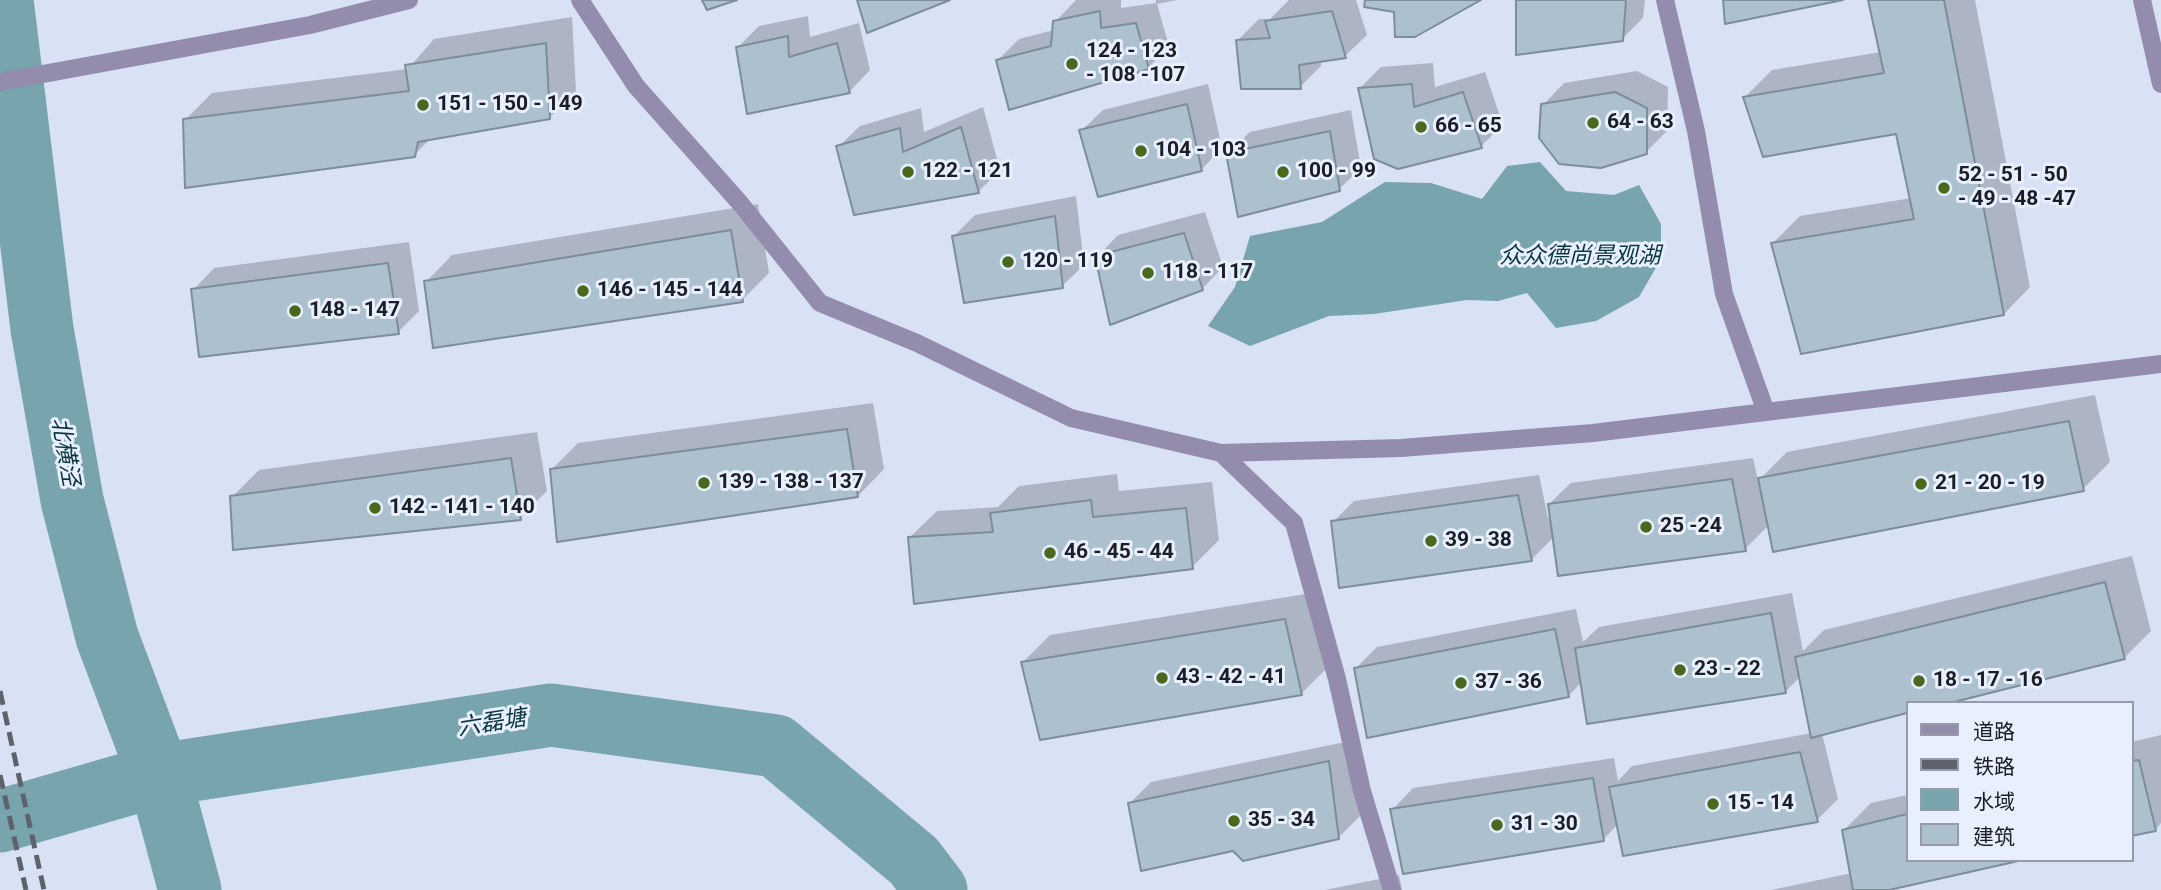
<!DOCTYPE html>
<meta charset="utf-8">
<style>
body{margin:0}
#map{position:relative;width:2161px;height:890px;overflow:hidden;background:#d9e1f4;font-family:Roboto,"Noto Sans SC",sans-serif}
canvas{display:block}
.legend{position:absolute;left:1906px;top:701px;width:228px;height:161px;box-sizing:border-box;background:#e8effe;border:2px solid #969ba7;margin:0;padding:9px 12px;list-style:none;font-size:21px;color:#1b1e25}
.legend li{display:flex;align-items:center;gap:14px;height:35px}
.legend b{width:35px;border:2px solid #969ba7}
</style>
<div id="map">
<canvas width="2161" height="890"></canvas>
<ul class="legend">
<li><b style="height:9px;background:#938cad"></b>道路</li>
<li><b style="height:9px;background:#5d626d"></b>铁路</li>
<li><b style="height:19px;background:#78a4ad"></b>水域</li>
<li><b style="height:19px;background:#adc0cd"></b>建筑</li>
</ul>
</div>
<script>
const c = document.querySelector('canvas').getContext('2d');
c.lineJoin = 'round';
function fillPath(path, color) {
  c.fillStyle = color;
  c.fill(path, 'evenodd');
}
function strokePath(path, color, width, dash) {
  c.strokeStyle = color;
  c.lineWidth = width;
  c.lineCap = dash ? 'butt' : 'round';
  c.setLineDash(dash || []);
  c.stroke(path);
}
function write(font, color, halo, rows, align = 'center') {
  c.font = font + ' Roboto,"Noto Sans SC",sans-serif';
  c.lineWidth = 6;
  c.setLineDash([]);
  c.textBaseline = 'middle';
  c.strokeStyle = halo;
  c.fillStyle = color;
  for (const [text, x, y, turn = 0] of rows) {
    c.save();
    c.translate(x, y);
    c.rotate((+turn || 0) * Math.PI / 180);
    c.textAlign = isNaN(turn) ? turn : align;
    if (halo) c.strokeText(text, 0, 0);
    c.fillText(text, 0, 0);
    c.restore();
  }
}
fillPath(new Path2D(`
 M1540,162L1566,191L1614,195L1639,185L1661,224V259L1639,297L1596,321L1556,328L1527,293L1498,301L1467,300L1374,314L1329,316L1250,346L1208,326L1235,287L1250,236L1322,222L1385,182L1431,183L1482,199L1507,166Z`), '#78a4ad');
fillPath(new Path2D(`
 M1076,0H1121V8L1156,3V0H1177L1157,4L1169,46L1148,68L998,60L1019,39L1054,30L1055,22Z
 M1289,0H1356L1367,35L1345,56L1321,60V66L1300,87L1237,41L1259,19H1270Z
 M1517,0H1645L1643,18L1622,39Z
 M1870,0H1975L2030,287L2004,314L1773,243L1800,216L1912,198L1898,132L1745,97L1772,70L1881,52Z
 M808,16L810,37L859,23L870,70L849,92L738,47L759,26Z
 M572,17L576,91L549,118L431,138L414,155L185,120L212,93L408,69L434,39Z
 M1433,63L1435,87L1485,72L1503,125L1481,146L1398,167L1360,88L1381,67Z
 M1637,71L1668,87L1667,131L1646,152L1543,105L1564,83Z
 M1208,84L1222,148L1201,170L1081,131L1103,110Z
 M983,107L1000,170L979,191L855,213L838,147L860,126L921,108L924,132Z
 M1351,110L1361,168L1339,189L1228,153L1250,132Z
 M1076,196L1084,265L1062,286L954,236L975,215Z
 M758,204L769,273L742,300L426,282L452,255Z
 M1205,212L1223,267L1202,289L1097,257L1118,235Z
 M409,242L419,311L398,332L193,290L214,268Z
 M2095,395L2110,462L2083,489L1769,525L1745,549L1554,537L1531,560L1333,522L1354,501L1539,475L1548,518H1551L1549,504L1571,483L1753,458L1758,481L1787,452Z
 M873,403L884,469L858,496L551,470L578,443Z
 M537,432L547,491L520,518L232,497L259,470Z
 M1117,474L1119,491L1212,482L1219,540L1192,567L910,537L937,511L998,507L1019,486Z
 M2132,556L2151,631L2125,657L1907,703V712L1822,733L1838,799L1817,820L1618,824L1603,840L1392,810L1413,788L1614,758L1618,781L1632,766L1812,733L1801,676L1785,692L1582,682L1568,696L1356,668L1377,647L1576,609L1583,642L1599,627L1792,593L1803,651L1824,630Z
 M1312,593L1328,667L1301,694L1023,662L1050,635Z
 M2161,735V823L2156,829L2131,834V742Z
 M1350,741L1360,816L1338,838L1234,849L1129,804L1151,782Z
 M1907,795V860L1881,890H1771L1852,873L1844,830L1871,803Z
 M1399,875L1402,890H1325Z`), '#0003');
strokePath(new Path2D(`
 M2,0L42,329L72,500L107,637L159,775L190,890
 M0,821L159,775L551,715L776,746L914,861L936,890`), '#78a4ad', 63);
const building = new Path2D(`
 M702,0H737L707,10Z
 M857,0H950L867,33Z
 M1365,0H1481L1415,37H1395L1394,12L1364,7Z
 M1516,0H1626L1623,41L1516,55Z
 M1723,0H1843L1725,24Z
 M1868,0H1944L2004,315L1801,354L1771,243L1914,219L1896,134L1763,157L1743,97L1884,73Z
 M1100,11L1101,28L1136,23L1149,69L1009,110L996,60L1051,46L1053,21Z
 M1332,11L1346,58L1299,65L1301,89H1241L1236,40L1270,38L1265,21Z
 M788,36L789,57L837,43L850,93L747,114L736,47Z
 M546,43L550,119L418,142L415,157L185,188L183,119L409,91L405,65Z
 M1412,84L1414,107L1463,92L1482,148L1398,169L1374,159L1358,88Z
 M1615,92L1647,108V154L1601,168L1559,164L1539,138L1541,104Z
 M1187,104L1202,171L1098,197L1079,130Z
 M961,127L979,193L854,215L836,146L900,128L903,152Z
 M1330,131L1340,191L1238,217L1226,153Z
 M1055,216L1063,288L964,303L952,236Z
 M731,230L743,302L433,348L424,281Z
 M1184,233L1203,290L1110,325L1095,256Z
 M388,263L399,334L199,357L191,289Z
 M2069,421L2084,491L1773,552L1758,478Z
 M847,429L858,497L557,542L550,469Z
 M511,458L521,520L233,550L230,496Z
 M1732,479L1746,551L1558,576L1548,504Z
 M1518,495L1532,561L1339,588L1331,521Z
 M1091,500L1093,517L1186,508L1193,569L914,604L908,537L993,532L990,513Z
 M2105,582L2125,659L1950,703H1907V713L1811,738L1795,657Z
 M1771,613L1786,693L1587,724L1575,648Z
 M1285,619L1302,695L1040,740L1021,662Z
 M1555,629L1569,697L1367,738L1354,668Z
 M1800,752L1818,822L1623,856L1609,787Z
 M2139,760L2156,831L2131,836V761Z
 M1329,761L1339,839L1243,861L1233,851L1141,871L1128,803Z
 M1593,778L1604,841L1403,874L1390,809Z
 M1907,814V860H2023L1889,890H1853L1842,830Z`);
fillPath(building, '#adc0cd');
strokePath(building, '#7c8e9a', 2);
strokePath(new Path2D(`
 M580,0L636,86L740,203L820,303L917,343L1071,418L1221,453L1401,448L1593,433L2161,364
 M1665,0L1696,131L1724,294L1766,412
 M2142,0L2161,84
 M0,82L310,25L409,0
 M1221,453L1294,523L1337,679L1362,791L1392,890`), '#938cad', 18);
strokePath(new Path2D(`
 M0,691L44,890
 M0,775L26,890`), '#5d626d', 5, [14, 7]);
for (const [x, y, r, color] of [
 [1072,64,7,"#49691e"],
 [423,105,7,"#49691e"],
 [1593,123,7,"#49691e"],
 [1421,127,7,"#49691e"],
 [1141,151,7,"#49691e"],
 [908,172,7,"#49691e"],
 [1283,172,7,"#49691e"],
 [1944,188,7,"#49691e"],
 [1008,262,7,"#49691e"],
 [1148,273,7,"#49691e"],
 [583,291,7,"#49691e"],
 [295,311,7,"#49691e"],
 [704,483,7,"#49691e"],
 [1921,484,7,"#49691e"],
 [375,508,7,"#49691e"],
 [1646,527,7,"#49691e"],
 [1431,541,7,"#49691e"],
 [1050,553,7,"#49691e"],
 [1680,670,7,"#49691e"],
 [1162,678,7,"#49691e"],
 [1919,681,7,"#49691e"],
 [1461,683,7,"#49691e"],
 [1713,804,7,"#49691e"],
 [1234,821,7,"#49691e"],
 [1497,825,7,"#49691e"]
]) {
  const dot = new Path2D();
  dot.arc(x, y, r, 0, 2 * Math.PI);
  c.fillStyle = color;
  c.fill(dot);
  strokePath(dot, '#e8effe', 2.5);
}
write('bold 21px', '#1b1e25', '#e8effe', [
 ["124 - 123",1086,52],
 ["- 108 -107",1086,76],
 ["151 - 150 - 149",437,105],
 ["64 - 63",1607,123],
 ["66 - 65",1435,127],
 ["104 - 103",1155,151],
 ["122 - 121",922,172],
 ["100 - 99",1297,172],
 ["52 - 51 - 50",1958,176],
 ["- 49 - 48 -47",1958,200],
 ["120 - 119",1022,262],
 ["118 - 117",1162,273],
 ["146 - 145 - 144",597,291],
 ["148 - 147",309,311],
 ["139 - 138 - 137",718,483],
 ["21 - 20 - 19",1935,484],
 ["142 - 141 - 140",389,508],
 ["25 -24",1660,527],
 ["39 - 38",1445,541],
 ["46 - 45 - 44",1064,553],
 ["23 - 22",1694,670],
 ["43 - 42 - 41",1176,678],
 ["18 - 17 - 16",1933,681],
 ["37 - 36",1475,683],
 ["15 - 14",1727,804],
 ["35 - 34",1248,821],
 ["31 - 30",1511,825]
], 'left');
write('italic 23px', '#0b363e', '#e8effe', [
 ["众众德尚景观湖",1580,257],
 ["北横泾",64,452,80],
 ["六磊塘",492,724,-9]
]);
</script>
